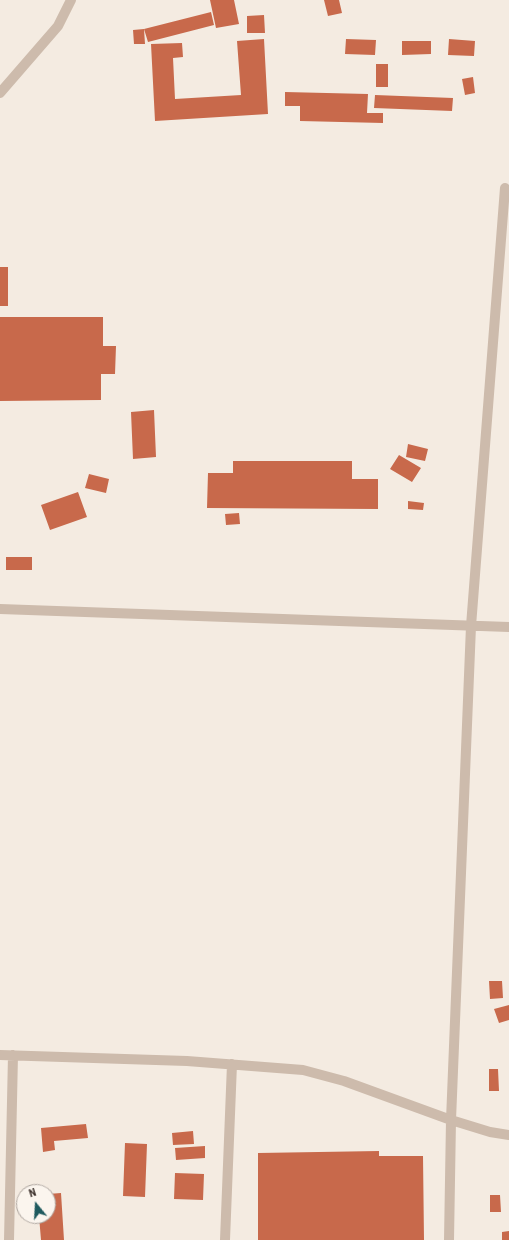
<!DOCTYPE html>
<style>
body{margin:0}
#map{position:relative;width:509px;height:1240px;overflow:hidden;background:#f4ebe1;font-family:"Roboto Condensed",sans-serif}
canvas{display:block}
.north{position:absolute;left:16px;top:1184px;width:40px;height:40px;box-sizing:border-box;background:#fbf5ee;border:1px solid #aea6a0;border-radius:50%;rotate:342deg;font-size:11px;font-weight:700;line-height:16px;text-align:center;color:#3b302b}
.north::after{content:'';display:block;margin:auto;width:14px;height:18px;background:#1f5a5e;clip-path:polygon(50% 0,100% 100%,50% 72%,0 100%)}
</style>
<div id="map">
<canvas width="509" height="1240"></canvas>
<div class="north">N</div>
</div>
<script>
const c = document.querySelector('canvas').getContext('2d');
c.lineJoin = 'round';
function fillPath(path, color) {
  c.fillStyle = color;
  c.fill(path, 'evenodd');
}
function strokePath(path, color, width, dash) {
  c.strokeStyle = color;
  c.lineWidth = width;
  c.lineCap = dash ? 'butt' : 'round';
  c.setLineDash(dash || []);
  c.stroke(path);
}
fillPath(new Path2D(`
 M210,0H234L239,24L216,28Z
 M324,0H339L342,13L328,16Z
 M211,12L214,25L148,42L144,29Z
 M264,15L265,33H247V16Z
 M144,29L145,44H134L133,30Z
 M264,39L268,114L155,121L151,44L182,43L183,57L173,58L175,99L241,95L237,41Z
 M346,39L376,40L375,55L345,54Z
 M449,39L475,41L474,56L448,55Z
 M402,41H431V54L402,55Z
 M376,64H388V87H376Z
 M473,77L475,93L465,95L462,79Z
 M285,92L368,94L367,113H383V123L300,121V106H285Z
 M375,95L453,98L452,111L374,108Z
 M0,267H8V306H0Z
 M0,317H103V346H116L115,374H101V400L0,401Z
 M154,410L156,457L133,459L131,412Z
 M408,444L428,449L425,461L406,457Z
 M399,455L421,468L412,482L390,469Z
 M233,461H352V479H378V509L207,508L208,473H233Z
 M89,474L109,479L106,493L85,488Z
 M78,492L87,517L50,530L41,505Z
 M408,501L424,503L423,510L408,509Z
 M239,513L240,524L226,525L225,514Z
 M6,557H32V570H6Z
 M489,981H502L503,998L490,999Z
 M509,1005V1020L499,1023L494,1009Z
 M489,1069H498L499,1091H489Z
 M86,1124L88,1138L54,1141L55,1150L43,1152L41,1128Z
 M193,1131L194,1144L173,1145L172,1133Z
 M125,1143L147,1144L145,1197L123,1196Z
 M205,1146V1158L176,1160L175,1148Z
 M379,1151V1156H423L424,1240H258V1153Z
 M175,1173L204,1174L203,1200L174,1199Z
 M61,1193L64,1240H41L39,1216H48V1194Z
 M490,1195H500L501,1212H490Z
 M509,1231V1240H502V1232Z`), '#c8694b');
strokePath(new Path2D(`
 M0,93L58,26L71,0
 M0,609L509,627
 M0,1055L187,1061L303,1070L344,1081L451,1120L490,1132L509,1135
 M9,1240L13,1055
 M225,1240L232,1064
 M449,1240L451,1120L471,626L505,188`), '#cdbbac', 10);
</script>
